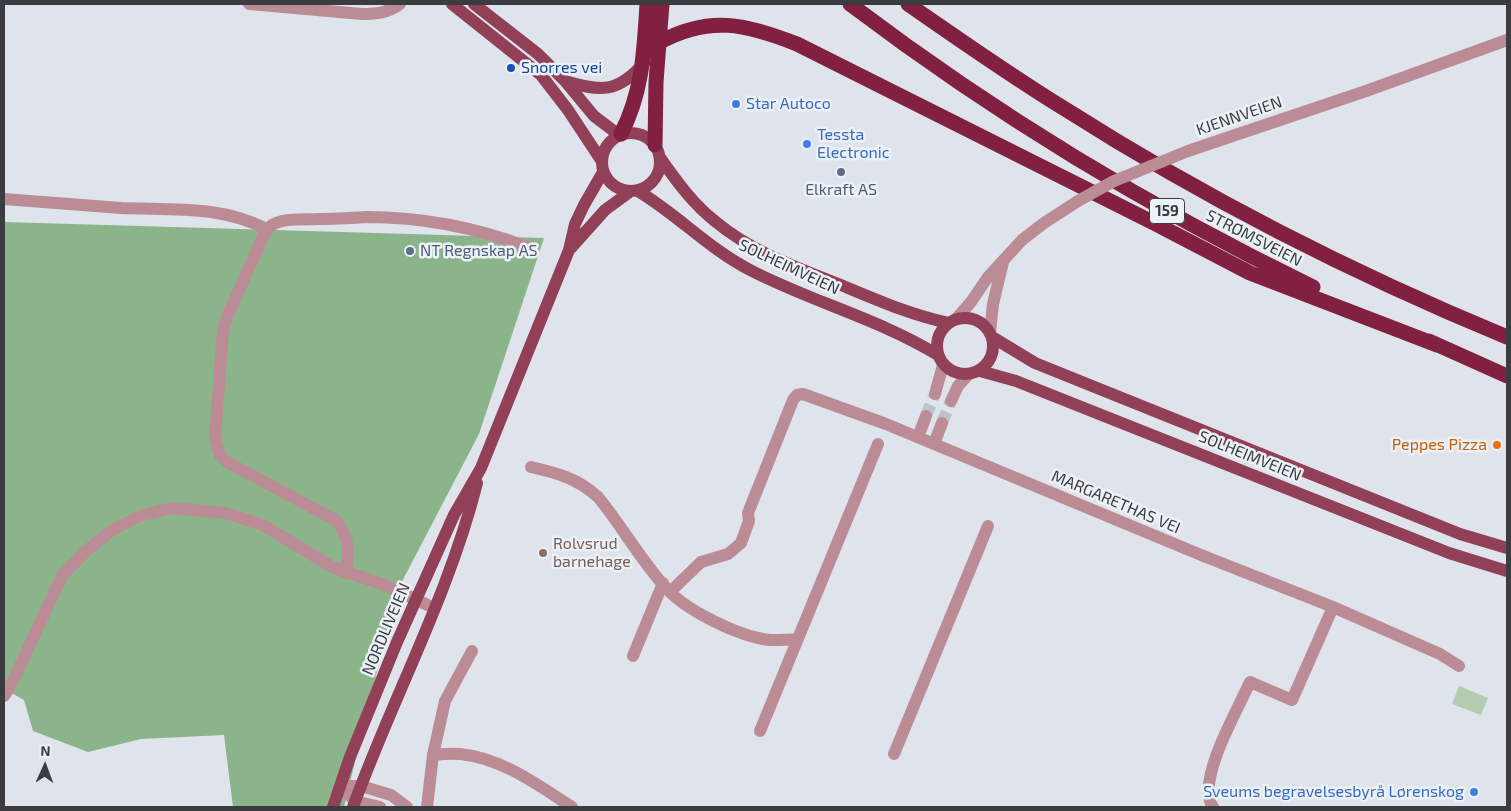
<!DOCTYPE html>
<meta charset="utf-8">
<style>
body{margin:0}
#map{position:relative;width:1511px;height:811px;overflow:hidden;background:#dfe3eb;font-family:"Exo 2",sans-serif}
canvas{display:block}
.frame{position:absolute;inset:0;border:5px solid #3b3c3f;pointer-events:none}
.north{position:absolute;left:20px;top:741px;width:50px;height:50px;-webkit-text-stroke:4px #ecf1f8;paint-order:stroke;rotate:2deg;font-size:14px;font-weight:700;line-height:20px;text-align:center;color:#3b3c3f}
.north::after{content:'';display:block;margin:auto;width:18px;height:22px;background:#3b3c3f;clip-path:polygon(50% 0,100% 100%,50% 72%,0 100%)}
</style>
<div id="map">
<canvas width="1511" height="811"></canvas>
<div class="frame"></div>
<div class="north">N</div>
</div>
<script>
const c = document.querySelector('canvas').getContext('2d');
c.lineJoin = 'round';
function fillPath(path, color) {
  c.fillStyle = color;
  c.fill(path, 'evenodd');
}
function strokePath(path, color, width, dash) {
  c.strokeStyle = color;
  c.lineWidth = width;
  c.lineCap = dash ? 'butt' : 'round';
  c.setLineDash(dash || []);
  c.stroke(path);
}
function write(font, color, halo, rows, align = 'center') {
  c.font = font + ' "Exo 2",sans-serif';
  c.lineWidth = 5;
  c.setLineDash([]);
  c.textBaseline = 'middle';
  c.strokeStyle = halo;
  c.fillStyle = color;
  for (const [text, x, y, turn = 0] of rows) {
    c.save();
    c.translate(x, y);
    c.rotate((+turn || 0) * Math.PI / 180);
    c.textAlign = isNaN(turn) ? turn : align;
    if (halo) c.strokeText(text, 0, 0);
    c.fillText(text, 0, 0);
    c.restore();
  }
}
fillPath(new Path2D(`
 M1459,686L1488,698L1481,715L1452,704Z`), '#b2ccb1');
fillPath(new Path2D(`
 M4,222L544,238L479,434L396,593L344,807H233L224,735L141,739L88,752L33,731L24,700L4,689Z`), '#8bb48a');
strokePath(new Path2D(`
 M926,416L935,394
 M942,423L951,401`), '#bec2c9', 12, [12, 6]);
strokePath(new Path2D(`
 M249,4L362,14C376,14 388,13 400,4
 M1188,151L1366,91L1507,40
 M4,199C43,202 82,205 121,208C173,210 219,205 267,229
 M956,319L971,302L988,277L1022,240L1044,223L1078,201
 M990,333L993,304L1003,262
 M935,394L943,365
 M951,401L958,386L968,375
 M918,437L926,416
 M934,444L942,423
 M531,467C557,473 577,478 598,497C622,526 641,561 667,589C687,611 740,637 770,640C779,640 788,640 797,639
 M345,573C350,553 349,538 337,521L227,462L220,455L215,438L223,331L227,317L265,232C274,216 302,220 318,219C334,219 351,218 367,217C422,217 477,228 528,247
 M670,592L701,562L728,554L741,543L749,521L748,513L793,400L797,395L803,394L886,424L1201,555L1333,607L1440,654L1459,666
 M633,656L663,583
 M4,696L11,685L62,576L84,553L112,530L142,515L172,508L226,513L263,525L332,567L385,585L434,608
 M760,731L878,444
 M894,754L988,526
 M433,755C442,754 451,753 460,754C502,758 538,785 572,807
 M340,786H361L391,795L407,807
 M347,793L355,801L380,807
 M427,807L433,755L445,701L472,651
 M1213,807C1211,804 1209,800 1209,796C1205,766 1237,711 1250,682L1292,700L1333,607`), '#bc8c96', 12);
strokePath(new Path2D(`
 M452,4L541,75L568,110L601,160
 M474,4L538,54L565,81L594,116L619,135
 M565,81C601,92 618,93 644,63
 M602 162a29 29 0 1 1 58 0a29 29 0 1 1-58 0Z
 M661,159C677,182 694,205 716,222C752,252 798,268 841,285C877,300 911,315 949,323
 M638,191C678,215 709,249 750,270C812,302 879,319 938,355
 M571,248L605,210L631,191
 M937 346a28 28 0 1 1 56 0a28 28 0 1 1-56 0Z
 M992,337L1035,363L1460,534L1507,548
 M980,371L1016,381L1449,553L1507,571
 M333,807L350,757L397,642L454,515L481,468L569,250L575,224L584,205L603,172
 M353,807C392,699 449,595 477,483`), '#924057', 12);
strokePath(new Path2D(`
 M850,4C994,113 1150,208 1313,287
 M908,4C960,40 1011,76 1065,109C1205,198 1354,274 1507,337
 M660,42C710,15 746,24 797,44L1154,223L1250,273L1437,345
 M621,134C643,91 644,50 647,4
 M655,145L656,82L662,4
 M1429,341L1507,376`), '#812041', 15);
strokePath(new Path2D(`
 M1078,201L1114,181L1188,151`), '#bc8c96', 12);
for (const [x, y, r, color] of [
 [511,68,5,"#1a4fb4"],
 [736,104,5,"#3f7fe0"],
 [807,144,5,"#3f7fe0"],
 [841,172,5,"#5c6f8a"],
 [410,251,5,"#5c6f8a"],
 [1497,445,5,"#e8710a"],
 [543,553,5,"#8d6e63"],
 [1474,792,5,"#3f7fe0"]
]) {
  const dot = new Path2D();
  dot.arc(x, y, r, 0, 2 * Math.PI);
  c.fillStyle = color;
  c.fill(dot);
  strokePath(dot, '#ecf1f8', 2);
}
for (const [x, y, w] of [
 [1167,211,35]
]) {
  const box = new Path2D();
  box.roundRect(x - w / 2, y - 12.5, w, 25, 4);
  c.fillStyle = '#ecf1f8';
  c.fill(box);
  strokePath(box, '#3b3c3f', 1);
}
write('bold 15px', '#3b3c3f', null, [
 ["159",1167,211]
]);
write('16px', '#164399', '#ecf1f8', [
 ["Snorres vei",521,68]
], 'left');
write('16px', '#366cbe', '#ecf1f8', [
 ["Star Autoco",746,104],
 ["Tessta",817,135],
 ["Electronic",817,153],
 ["Sveums begravelsesbyrå Lørenskog",1464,792,"right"]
], 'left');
write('16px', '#3b3c3f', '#ecf1f8', [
 ["KJENNVEIEN",1239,116,-19],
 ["STRØMSVEIEN",1254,238,27],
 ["SOLHEIMVEIEN",789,267,25],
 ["SOLHEIMVEIEN",1250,456,22],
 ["MARGARETHAS VEI",1116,502,23],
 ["NORDLIVEIEN",386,629,-67]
]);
write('16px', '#4e5e75', '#ecf1f8', [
 ["Elkraft AS",841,190],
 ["NT Regnskap AS",420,251,"left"]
]);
write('16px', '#c56008', '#ecf1f8', [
 ["Peppes Pizza",1487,445]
], 'right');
write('16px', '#785e54', '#ecf1f8', [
 ["Rolvsrud",553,544],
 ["barnehage",553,562]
], 'left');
</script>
